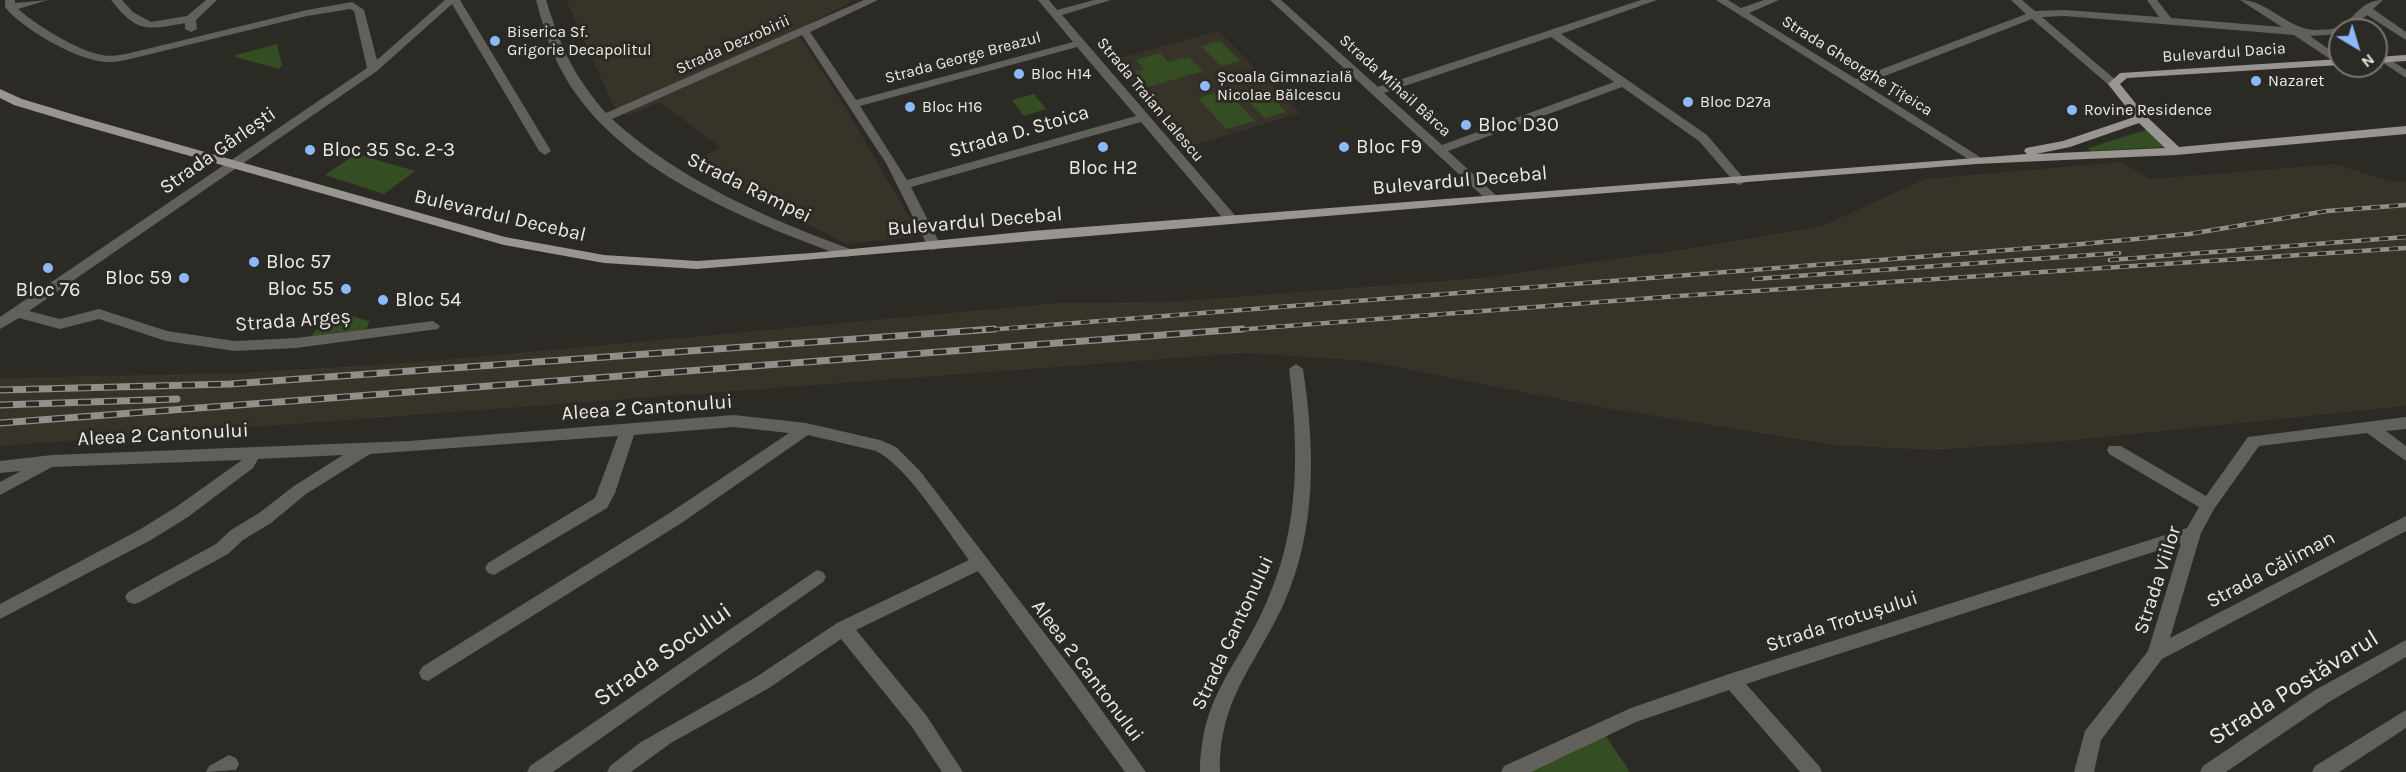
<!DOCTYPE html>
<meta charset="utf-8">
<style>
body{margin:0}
#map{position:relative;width:2406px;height:772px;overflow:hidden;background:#2c2a24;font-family:Karla,sans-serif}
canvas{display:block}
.north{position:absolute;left:2328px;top:18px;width:60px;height:60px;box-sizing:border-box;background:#2c2a24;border:2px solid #787772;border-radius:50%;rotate:142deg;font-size:16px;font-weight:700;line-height:24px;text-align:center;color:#ebeae6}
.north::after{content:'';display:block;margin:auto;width:21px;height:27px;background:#8bb9fc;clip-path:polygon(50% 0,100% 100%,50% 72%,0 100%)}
</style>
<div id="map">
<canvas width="2406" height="772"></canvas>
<div class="north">N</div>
</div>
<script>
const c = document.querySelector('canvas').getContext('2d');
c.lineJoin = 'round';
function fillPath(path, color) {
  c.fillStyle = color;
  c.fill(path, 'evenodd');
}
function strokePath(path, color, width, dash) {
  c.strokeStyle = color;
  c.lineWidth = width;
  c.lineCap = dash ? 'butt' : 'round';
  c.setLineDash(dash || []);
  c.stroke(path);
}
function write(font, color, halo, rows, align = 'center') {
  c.font = font + ' Karla,sans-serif';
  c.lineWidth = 6;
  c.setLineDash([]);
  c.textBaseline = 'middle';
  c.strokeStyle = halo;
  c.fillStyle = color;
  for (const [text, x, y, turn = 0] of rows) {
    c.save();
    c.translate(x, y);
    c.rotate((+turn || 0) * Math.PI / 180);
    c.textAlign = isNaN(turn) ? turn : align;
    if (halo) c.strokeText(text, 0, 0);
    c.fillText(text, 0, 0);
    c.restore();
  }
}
fillPath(new Path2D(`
 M566,0H854L796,31L847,110L920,236L846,244L690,164L720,147L660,102L627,116L614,107Z
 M1218,31L1300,113L1189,147L1113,60Z
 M2122,162L2150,179L2335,164L2392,182L2406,181V406L2066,441L1934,450L1834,445L1594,406L1366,361L1244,353L0,446V378L240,373L420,362L1058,303L1170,302L1481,278L1687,249L1822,226L1925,179Z`), '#383328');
fillPath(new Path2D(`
 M1220,41L1240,61L1221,66L1201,46Z
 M277,44L282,65L279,69L232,56Z
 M1160,53L1168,62L1189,57L1203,71L1148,87L1135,72L1144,69L1136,60Z
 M1264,89L1286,112L1265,118L1243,96Z
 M1226,90L1255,121L1226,129L1198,98Z
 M1034,94L1046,109L1024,116L1012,100Z
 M2149,129L2166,147L2091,151L2088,148Z
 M356,154L415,171L384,194L325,175Z
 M332,311L369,321H370L366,329L311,336Z
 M1605,735L1630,772H1529Z`), '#354d22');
fillPath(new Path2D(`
 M5,0H15V3L48,0L18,9C36,25 78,51 102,55C110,57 118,55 126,54L307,10L352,2L364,10L377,60L445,0H460L551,151L545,155L539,151L452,4L377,71L29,311L60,319L99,309L167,331L235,341L296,338L433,321L440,326L438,329L296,348L235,351L166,341L99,319L60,329L19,318L0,329V317L367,68L354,11L350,9L307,16L126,60C117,62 107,63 98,61C71,56 21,28 5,7Z
 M111,0H122L133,12L151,22L187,16L206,0H217L196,20L197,29L191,32L185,29V23C147,30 137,33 111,0Z
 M536,0H546C561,48 573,75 606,113L864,0H878L810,32L856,100L1073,42L1038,0H1049L1057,10L1094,0H1111L1062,15L1239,220L1232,224L1227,223L1141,122L911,187L941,246L934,250L929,249L886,163L802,35L612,119C682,182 766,218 853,250L855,253L848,257L843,256C745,220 620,171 565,77C551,53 543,26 536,0ZM1077,47L1136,116L907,180L860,106Z
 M1270,0H1281L1378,87L1641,0H1657L1561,34L1707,135L1746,181L1740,185L1736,184L1699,141L1622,87L1448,151L1499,198L1498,201H1488ZM1551,37L1614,82L1442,145L1384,93Z
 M1716,0H1728L1741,8L1764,0H1779L1749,13L1856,79L2026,14L2011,0H2022L2035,11L2065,10L2159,17L2147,0H2157L2171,18L2282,27L2240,0C2269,0 2287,30 2317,30C2323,29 2331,30 2336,28C2355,21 2359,0 2383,0L2373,9L2406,32V40L2367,15L2348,30H2340V34L2310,36L2340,57L2339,65L2294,35L2065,16L2042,17L2118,82V86H2110L2032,19L1864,84L1980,157V163L1976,164Z
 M2376,50L2406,70V78L2376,58Z
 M1296,364L1303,369C1315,448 1317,529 1284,603C1255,667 1219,698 1220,772H1200C1201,693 1239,667 1267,601C1300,527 1299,448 1289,369Z
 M734,415L806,423L880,440L896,447L920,471L1075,673L1146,772H1125L978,571L856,630L926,715L963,772H942L912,727L841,639L769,688L671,743L631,772H607L610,766L641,742L756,677L837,623L969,560C946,530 908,467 876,451L808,435L680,524L428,681L422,679L419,673L422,667L668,514L789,433L734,427L634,435L615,493L607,508L494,575L488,573L485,568L488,563L595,498L618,436L370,454L306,494L271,523L243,540L228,554L140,602L134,604L128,602L125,597L128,592L216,544L231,530L259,513L294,486L343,455L258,459L253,468L188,517L151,540L0,619V604L139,530L176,507L242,460L52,467L0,495V482L21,471L0,473V461L52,455L409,441Z
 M2406,417V429L2386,431L2406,446V461L2367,433L2259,446L2214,509L2201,533L2170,638L2406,516V531L2162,659L2101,740L2094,772H2074L2085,731L2148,651L2181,543L1746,684L1819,766L1822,772H1800L1729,690L1636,722L1531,772H1501L1504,766L1631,708L1732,673L2187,528L2199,507L2109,454L2107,450L2109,446H2121L2206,496L2248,437Z
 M817,570L823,572L826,577L823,582L553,772H527L530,766Z
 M2406,640V657L2329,702L2226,772H2200L2203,766L2315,690Z
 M2406,710V728L2339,772H2312L2315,766Z
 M229,755L236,758L239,764L236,770L206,772L209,766Z`), '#62605d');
fillPath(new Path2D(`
 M2406,55V61L2376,63V57Z
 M2340,59V65L2127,78L2120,84L2145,115L2179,147L2406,126V134L2176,155L1976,164L1493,202L697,269L604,263L504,245L77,124L14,105L0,98V89L22,99L85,118L505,237L604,255L697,261L812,253L1032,231L2027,154L2024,151L2026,148L2063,141L2134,117L2108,84L2120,73ZM2139,123L2165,148L2036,154L2070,147Z`), '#999590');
const railFar1 = new Path2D(`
 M2110,260L2406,237
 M1754,279L2119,253
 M973,331L2071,245L2189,234L2327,211L2406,205
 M1222,331L1678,296L2406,248`);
const rail = new Path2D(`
 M0,390L230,384L994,329
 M0,405L177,399
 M0,423L1242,329`);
strokePath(railFar1, '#918f8a', 4.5);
strokePath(rail, '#918f8a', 7);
strokePath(railFar1, '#2c2a24', 3, [9]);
strokePath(rail, '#2c2a24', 4.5, [13]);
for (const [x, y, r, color] of [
 [495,41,6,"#8bb9fc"],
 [1019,74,6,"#8bb9fc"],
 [2256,81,6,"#8bb9fc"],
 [1205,86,6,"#8bb9fc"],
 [1688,102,6,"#8bb9fc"],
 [910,107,6,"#8bb9fc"],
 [2072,110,6,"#8bb9fc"],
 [1466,125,6,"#8bb9fc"],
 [1103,147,6,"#8bb9fc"],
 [1344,147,6,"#8bb9fc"],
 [310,150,6,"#8bb9fc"],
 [254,262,6,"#8bb9fc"],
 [48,268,6,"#8bb9fc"],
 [184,278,6,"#8bb9fc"],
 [346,289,6,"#8bb9fc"],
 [383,300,6,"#8bb9fc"]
]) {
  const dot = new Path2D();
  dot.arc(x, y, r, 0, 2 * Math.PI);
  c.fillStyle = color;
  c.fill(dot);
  strokePath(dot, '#2c2a24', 2);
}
write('16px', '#ebeae6', '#2c2a24', [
 ["Biserica Sf.",507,32],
 ["Grigorie Decapolitul",507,50],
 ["Bloc H14",1031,74],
 ["Școala Gimnazială",1217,77],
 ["Nicolae Bălcescu",1217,95],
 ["Nazaret",2268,81],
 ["Bloc D27a",1700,102],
 ["Bloc H16",922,107],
 ["Rovine Residence",2084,110]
], 'left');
write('16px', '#ebeae6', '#2c2a24', [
 ["Strada Dezrobirii",733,45,-24],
 ["Bulevardul Dacia",2224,53,-4],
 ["Strada George Breazul",963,58,-15],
 ["Strada Gheorghe Țițeica",1857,66,32],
 ["Strada Mihail Bârca",1395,86,42],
 ["Strada Traian Lalescu",1150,100,50]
]);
write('20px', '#ebeae6', '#2c2a24', [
 ["Bloc D30",1478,125],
 ["Bloc F9",1356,147],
 ["Bloc 35 Sc. 2-3",322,150],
 ["Bloc H2",1103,168,"center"],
 ["Bloc 57",266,262],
 ["Bloc 59",172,278,"right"],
 ["Bloc 55",334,289,"right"],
 ["Bloc 76",48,290,"center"],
 ["Bloc 54",395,300]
], 'left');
write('20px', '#ebeae6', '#2c2a24', [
 ["Strada D. Stoica",1019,132,-16],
 ["Strada Gârlești",218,151,-35],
 ["Bulevardul Decebal",1460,181,-5],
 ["Strada Rampei",749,188,26],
 ["Bulevardul Decebal",500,216,13],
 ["Bulevardul Decebal",975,222,-5],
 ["Strada Argeș",293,321,-4],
 ["Aleea 2 Cantonului",647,408,-4],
 ["Aleea 2 Cantonului",163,435,-3],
 ["Strada Căliman",2271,570,-28],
 ["Strada Viilor",2158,580,-72],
 ["Strada Trotușului",1842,622,-18],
 ["Strada Cantonului",1233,633,-65],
 ["Aleea 2 Cantonului",1087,671,53]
]);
write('24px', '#ebeae6', '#2c2a24', [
 ["Strada Socului",663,655,-35],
 ["Strada Postăvarul",2294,688,-32]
]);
</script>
